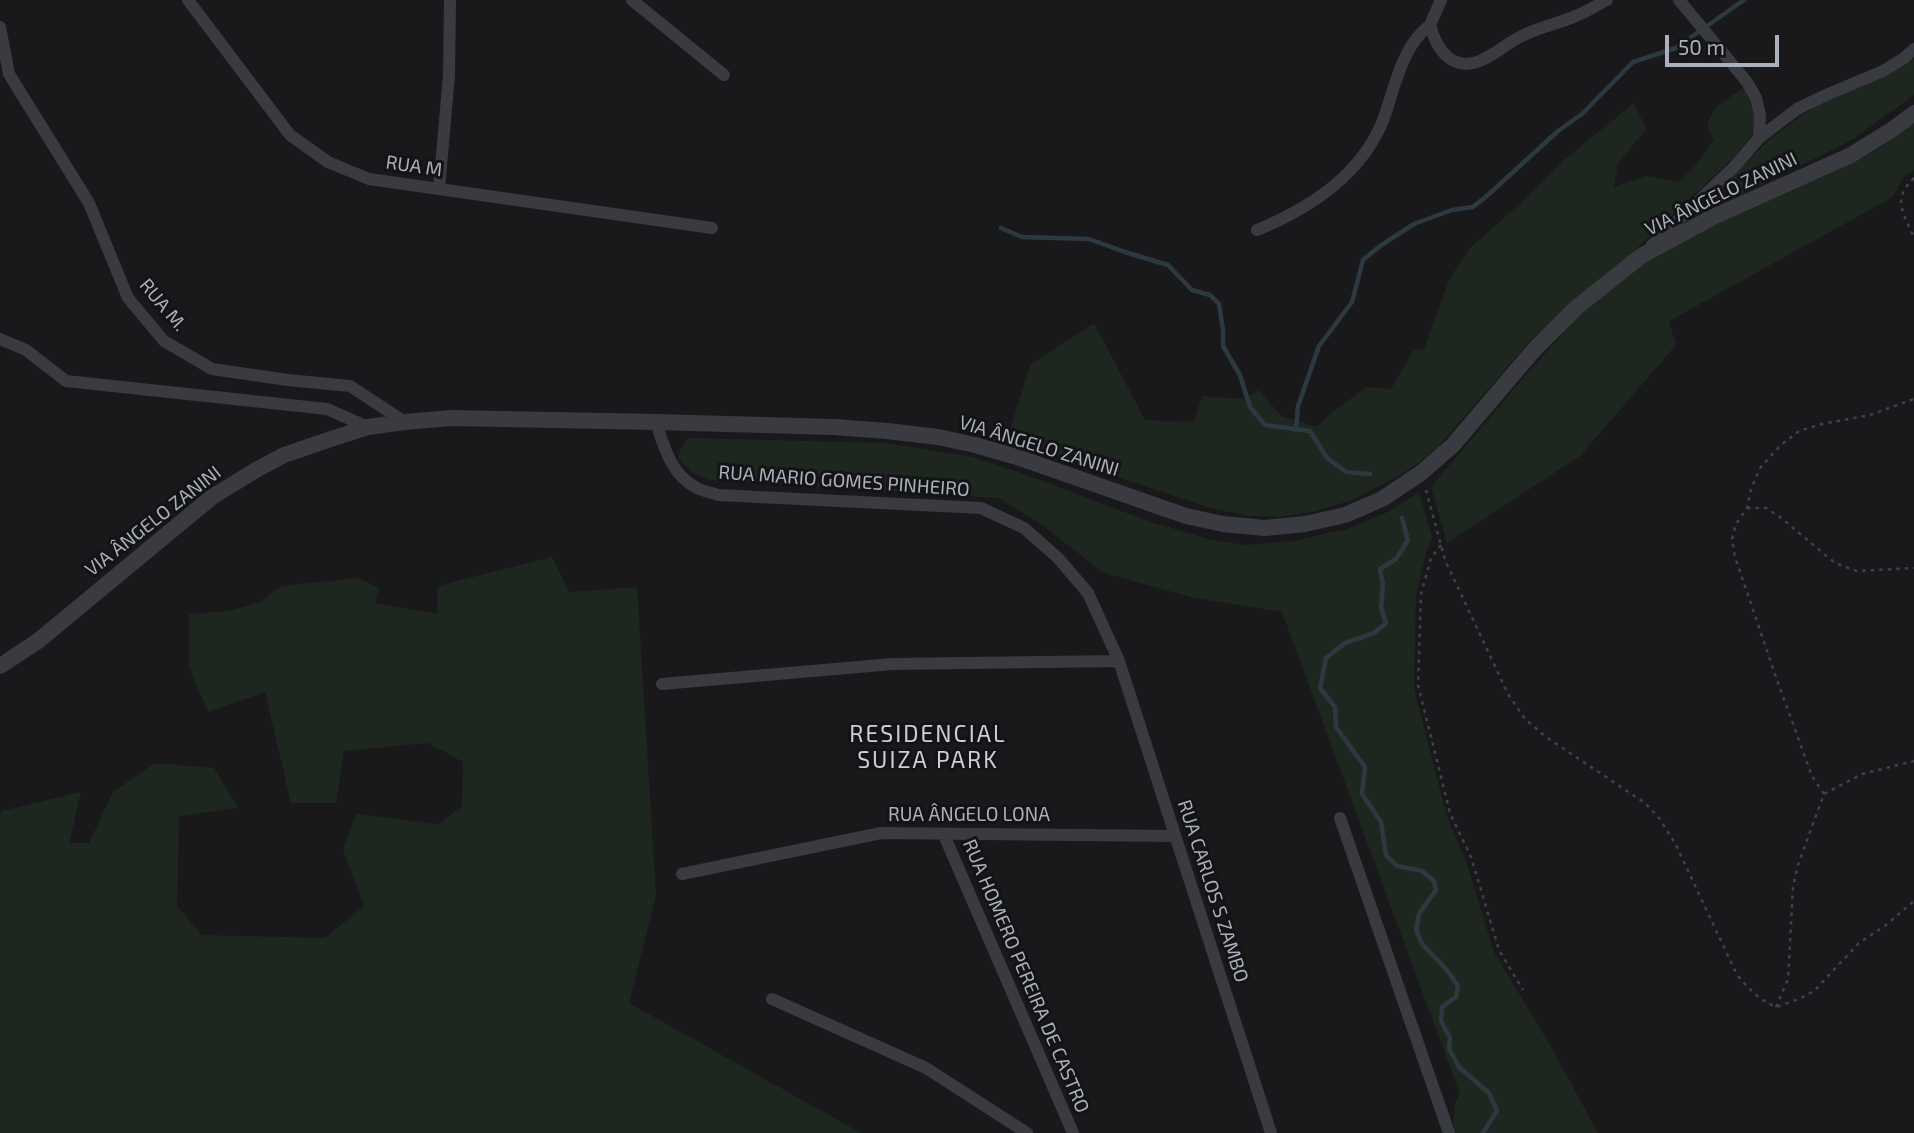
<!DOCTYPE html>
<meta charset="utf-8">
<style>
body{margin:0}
#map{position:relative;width:1914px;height:1133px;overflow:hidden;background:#19191b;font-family:"Exo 2",sans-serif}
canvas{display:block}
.scale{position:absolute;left:1665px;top:35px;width:114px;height:32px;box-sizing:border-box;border:4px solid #aab0bc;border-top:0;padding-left:9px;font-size:21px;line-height:24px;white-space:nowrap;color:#aab0bc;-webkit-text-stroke:5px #141416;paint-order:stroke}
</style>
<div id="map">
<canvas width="1914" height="1133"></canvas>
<div class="scale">50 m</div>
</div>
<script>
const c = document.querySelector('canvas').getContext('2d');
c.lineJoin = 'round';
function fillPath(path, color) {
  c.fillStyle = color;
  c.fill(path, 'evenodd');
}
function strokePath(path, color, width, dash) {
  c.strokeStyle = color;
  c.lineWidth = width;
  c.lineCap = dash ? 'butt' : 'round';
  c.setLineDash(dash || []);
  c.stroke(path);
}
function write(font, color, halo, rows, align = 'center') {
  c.font = font + ' "Exo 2",sans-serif';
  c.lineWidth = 6;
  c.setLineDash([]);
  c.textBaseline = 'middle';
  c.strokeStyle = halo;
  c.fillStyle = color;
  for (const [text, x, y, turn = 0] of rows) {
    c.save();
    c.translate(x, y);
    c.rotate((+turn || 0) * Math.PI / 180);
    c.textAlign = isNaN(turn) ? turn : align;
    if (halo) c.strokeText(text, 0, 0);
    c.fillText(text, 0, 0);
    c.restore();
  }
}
fillPath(new Path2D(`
 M1914,58V95L1852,140L1683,224L1769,140L1800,116L1831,98L1884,77Z
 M1744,87L1754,107L1753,135L1731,160L1635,250L1529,342L1437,448L1416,465L1397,477L1352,500L1316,511L1278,517L1248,516L1210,508L1007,440L1030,365L1094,323L1145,420L1194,422L1202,396L1243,399L1259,390L1281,416L1317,427L1330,414L1367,387L1391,389L1414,350L1424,349L1450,278L1469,249L1522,202L1563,161L1634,103L1646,129L1618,164L1614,187L1646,176L1679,182L1697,164L1714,140L1707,125L1716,107Z
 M1914,122V170L1903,178L1893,197L1669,321L1676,345L1580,456L1447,543L1431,487L1524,377L1576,319L1644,262L1716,223L1848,165L1879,148Z
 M688,438L885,443L973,457L1027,475L1150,522L1209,539L1245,545L1293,541L1347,529L1390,511L1419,492L1432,537L1426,553L1416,595L1414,689L1447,817L1467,864L1494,952L1553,1050L1598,1133H1453L1455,1102L1460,1094L1282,612L1195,598L1104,573L1038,522L999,498L711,480L693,473L678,458L681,448Z
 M552,557L569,592L637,587L656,894L629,1003L861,1133H0V816L2,811L81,792L69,843H89L113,792L155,763L214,768L238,808L179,816L177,906L202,935L325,938L364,906L343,850L356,814L438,824L462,806L463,762L428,743L344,751L336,803H291L265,692L208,712L189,667V614L230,611L260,602L282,586L358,578L379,588L375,603L437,614L438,586Z`), '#1e271f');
strokePath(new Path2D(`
 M1001,228L1022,237L1089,239L1125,252L1168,265L1192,290L1210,295L1219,304L1223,330V346L1240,375L1250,407L1265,425L1310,431L1327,458L1346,472L1370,474
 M1296,430L1298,406L1319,346L1352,302L1363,260L1380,246L1414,224L1452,210L1473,207L1488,195L1558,131L1582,114L1633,62L1676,48L1744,0
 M1402,518L1408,540L1396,559L1380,569L1383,585L1381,607L1386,623L1374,633L1345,643L1326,658L1320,688L1335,707L1336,727L1365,767L1362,794L1381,822L1386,855L1397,866L1422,871L1434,881L1436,890L1419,914L1416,930L1422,944L1446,969L1458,986L1456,997L1442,1007L1441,1021L1450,1038L1449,1049L1459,1067L1489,1093L1497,1111L1483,1133`), '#2d3941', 4.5);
strokePath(new Path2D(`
 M1914,178C1891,200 1904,213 1914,238
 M1426,490L1445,560L1508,694L1525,719L1546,737L1645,803L1659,818L1675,843L1737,975C1749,989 1759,1000 1776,1007L1799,999L1814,991L1859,943L1886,925L1914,901
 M1747,508H1766L1780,517L1835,563L1857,571L1914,568
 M1441,545L1431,558L1421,594L1418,685L1450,813L1471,857L1499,950L1523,990
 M1824,794L1812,776L1777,680L1735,557L1732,539L1736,524L1747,508L1751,489L1760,468L1781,445L1799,431L1822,424L1870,415L1914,399
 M1776,1007L1788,979L1793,887L1798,865L1824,794L1862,774L1914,761`), '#3f4248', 2.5, [3.5, 5]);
strokePath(new Path2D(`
 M188,0L290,135L328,162L369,179L712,228
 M632,0L724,75
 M1441,0L1430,25C1437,51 1454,74 1484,59C1499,52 1511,40 1526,34C1543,26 1561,23 1578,15C1588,11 1597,5 1607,0
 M1679,0L1747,82L1756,98L1760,115L1759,138
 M0,27L9,74L89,203L128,298L164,341L212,369L288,380L350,386L405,422
 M439,189L449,75L450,0
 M1257,230C1311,208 1365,172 1385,115C1395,85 1403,45 1430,25
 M1651,246L1735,166L1759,138L1797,109L1826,95L1883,71L1904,58L1914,49
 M0,339L26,350L66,381L327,409L368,427
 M656,422C664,447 671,475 697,488C703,491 712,493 718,495L981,508L1024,528L1058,558L1088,593L1119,661L1271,1133
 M662,684L893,664L1119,661
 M1340,818L1449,1133
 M944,835L1073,1133
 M682,874L881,833L1175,836
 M772,999L926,1068L1027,1133`), '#393b41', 12);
strokePath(new Path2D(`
 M0,666L38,641L212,497L256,470L284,455L328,440L368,427L405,422L451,418L656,422L834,427L887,431L938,437L975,445L1017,457L1186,516L1223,524L1265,528L1305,524L1345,515L1382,499L1421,473L1453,445L1533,351L1576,308L1641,256L1713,217L1851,155L1893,129L1914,113`), '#393b41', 16);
write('19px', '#aab0bc', '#141416', [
 ["RUA M",414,166,8],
 ["VIA ÂNGELO ZANINI",1721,194,-26],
 ["RUA M.",163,305,50],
 ["VIA ÂNGELO ZANINI",1039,446,17],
 ["RUA MARIO GOMES PINHEIRO",844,481,4],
 ["VIA ÂNGELO ZANINI",153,521,-38],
 ["RUA ÂNGELO LONA",969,815],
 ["RUA CARLOS S ZAMBO",1213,891,72],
 ["RUA HOMERO PEREIRA DE CASTRO",1026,976,67]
]);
c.letterSpacing = '2px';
write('23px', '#cccfd8', '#141416', [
 ["RESIDENCIAL",928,734],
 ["SUIZA PARK",928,760]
]);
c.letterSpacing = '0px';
</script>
